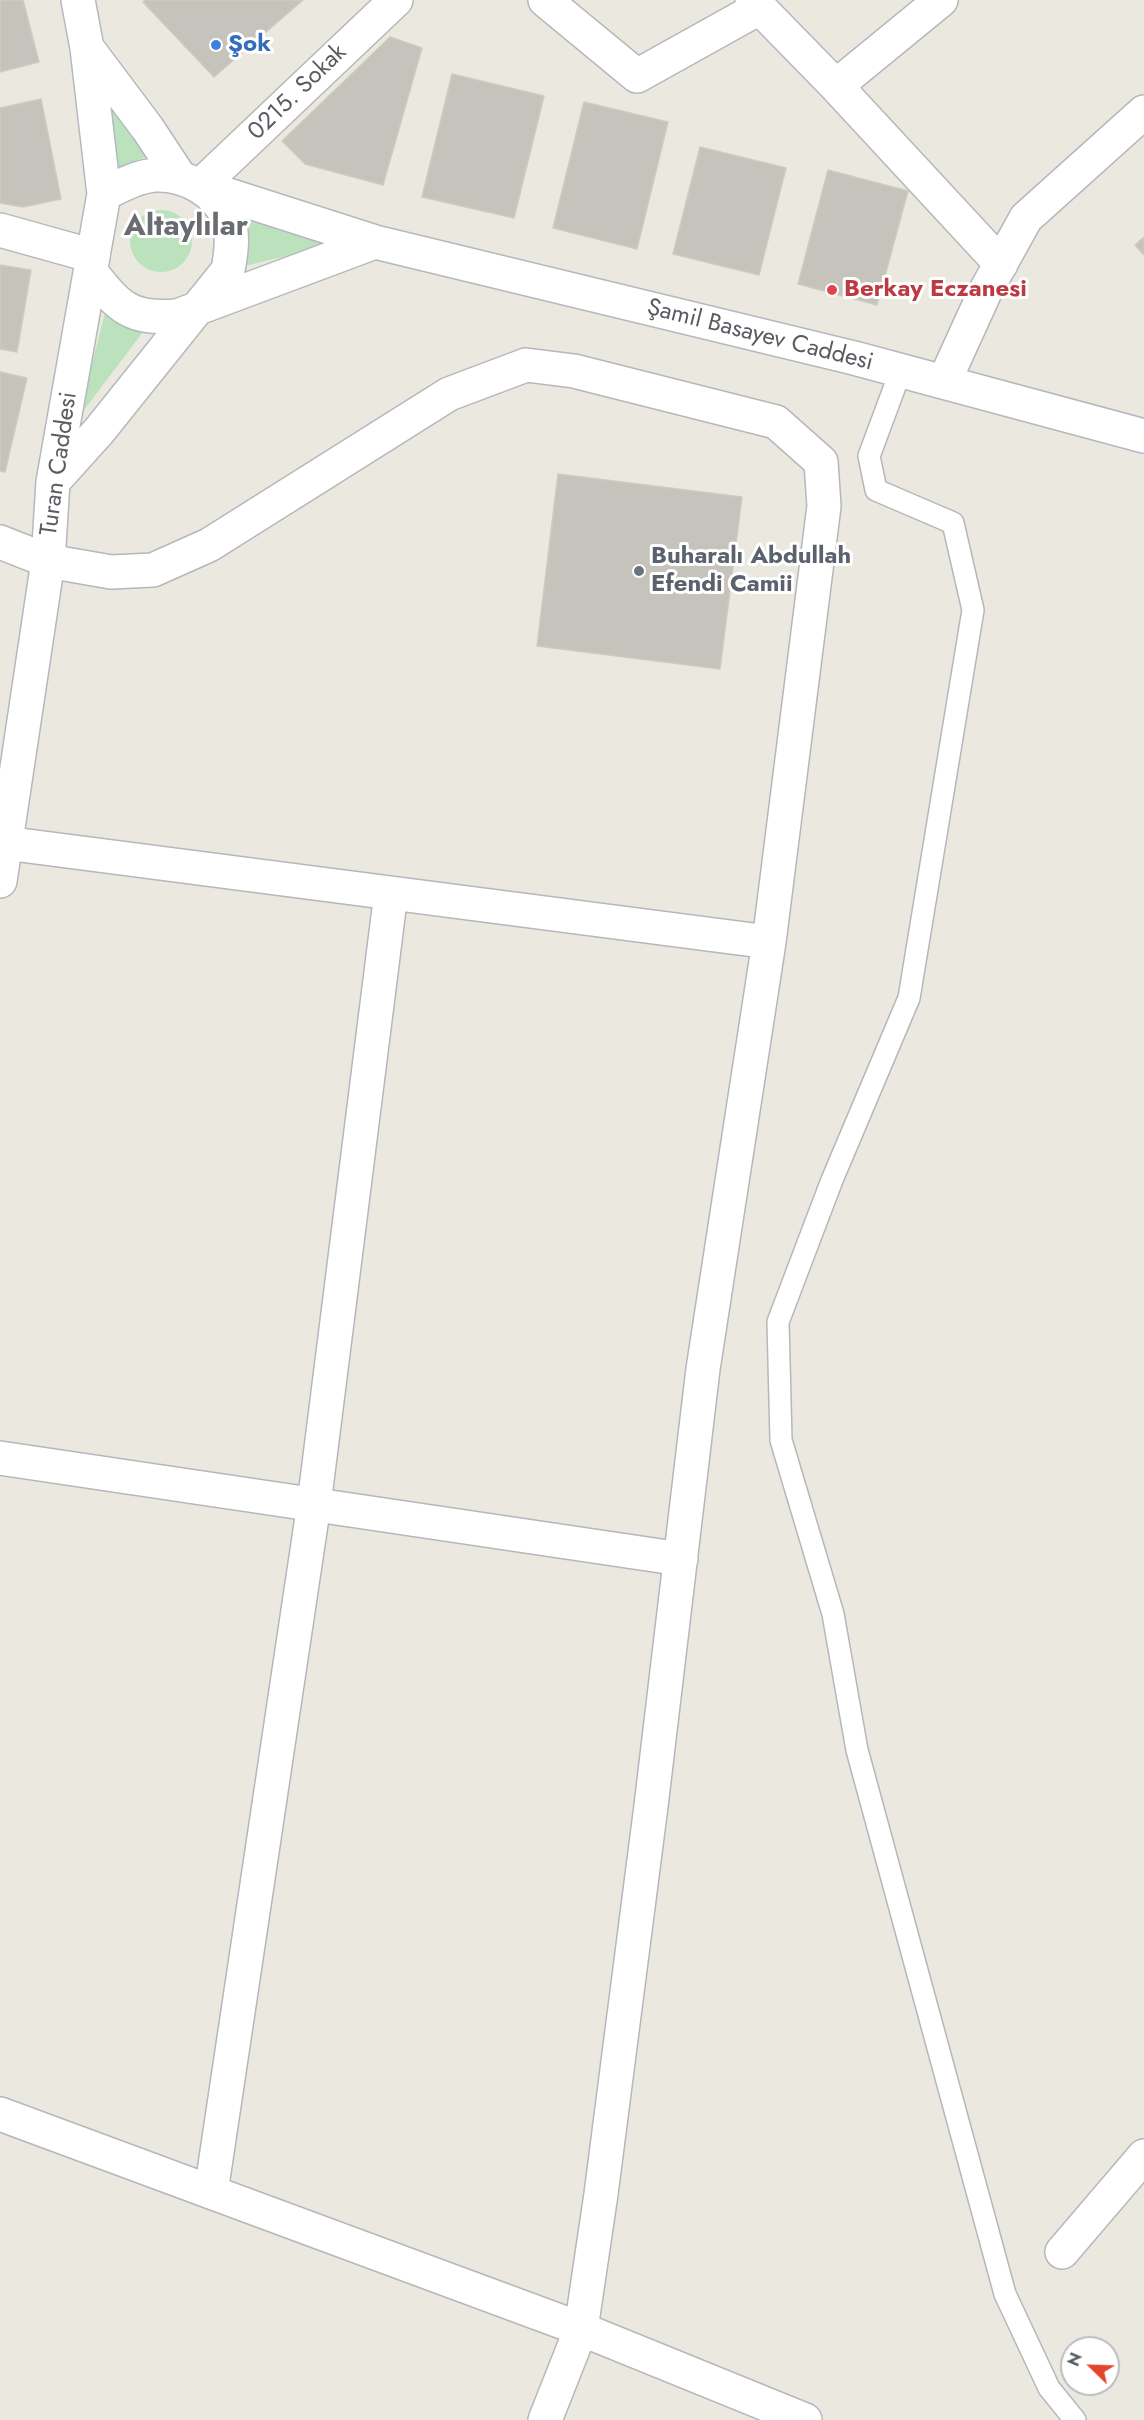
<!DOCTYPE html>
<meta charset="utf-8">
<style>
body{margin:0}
#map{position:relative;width:1144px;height:2420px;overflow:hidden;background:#ebe9df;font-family:Jost,sans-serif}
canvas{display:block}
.north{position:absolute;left:1060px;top:2336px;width:60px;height:60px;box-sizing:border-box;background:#fff;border:2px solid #bcbdbf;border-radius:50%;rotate:293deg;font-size:16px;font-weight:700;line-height:24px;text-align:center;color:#585b60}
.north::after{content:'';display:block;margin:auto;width:21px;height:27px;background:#e2442e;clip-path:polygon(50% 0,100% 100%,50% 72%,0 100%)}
</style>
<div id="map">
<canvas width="1144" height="2420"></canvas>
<div class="north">N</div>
</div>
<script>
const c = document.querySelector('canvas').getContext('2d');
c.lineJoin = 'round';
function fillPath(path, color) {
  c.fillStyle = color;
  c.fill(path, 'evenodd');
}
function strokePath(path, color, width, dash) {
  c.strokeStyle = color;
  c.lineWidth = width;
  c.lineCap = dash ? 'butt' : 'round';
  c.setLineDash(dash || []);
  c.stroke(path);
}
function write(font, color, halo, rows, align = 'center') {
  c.font = font + ' Jost,sans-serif';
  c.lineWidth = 6;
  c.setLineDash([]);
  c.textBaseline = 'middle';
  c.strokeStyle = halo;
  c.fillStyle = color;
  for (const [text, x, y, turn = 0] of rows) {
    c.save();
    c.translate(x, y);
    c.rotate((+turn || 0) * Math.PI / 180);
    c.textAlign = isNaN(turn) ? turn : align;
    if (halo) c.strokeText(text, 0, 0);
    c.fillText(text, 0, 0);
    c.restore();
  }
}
fillPath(new Path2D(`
 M105,98L147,156L114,170Z
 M130 241a31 31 0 1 1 62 0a31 31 0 1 1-62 0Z
 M246,216L340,243L245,266Z
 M105,313L143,332L78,418Z`), '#bce2bd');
const building = new Path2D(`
 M0,0H23L39,62L0,72Z
 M145,0H303L214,77L143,2Z
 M390,37L422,48L383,185L305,164L282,141Z
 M452,74L544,96L514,218L422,197Z
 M41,99L61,199L23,207L0,203V108Z
 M584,102L668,122L637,249L553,228Z
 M700,147L786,168L759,275L673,254Z
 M828,170L908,191L877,305L798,284Z
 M1144,237V255L1135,245Z
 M0,265L31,270L17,352L0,349Z
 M0,372L27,378L5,472L0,471Z
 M558,474L742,497L720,669L537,646Z`);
fillPath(building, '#c6c3bd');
strokePath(building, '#cfcbbe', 1.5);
const lane = new Path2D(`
 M901,370L869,456L876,490L953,523L973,610L909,998L832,1180L778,1322L781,1440L833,1614L857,1750L1005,2294L1049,2388L1075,2420`);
const street = new Path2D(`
 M545,0L637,76L759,8
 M752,0L836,86L941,0
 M836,86L1001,264
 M200,186L396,0
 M0,230L93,256
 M944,382L985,292L1026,218L1144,112
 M0,542L48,561L111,572L153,570L209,545L449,394L526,365L574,371L776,422L821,462L824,506L769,942L703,1369L651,1806L601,2194L581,2329L545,2420
 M5,843L769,942
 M0,1458L681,1559
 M0,2114L581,2329L805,2420
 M211,2192L314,1504L391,893
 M1062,2252L1144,2156`);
const secondary = new Path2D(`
 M88,49L148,129L179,176
 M200,186L375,242L854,358L1144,436
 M91,272C119,307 130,320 177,316L375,242
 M53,482L99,431L228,270C231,254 234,235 228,219C217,191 185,174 156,175C138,176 120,186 104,194
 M0,881L48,561L53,482L104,194L87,48L78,0`);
strokePath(lane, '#b5b7bc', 24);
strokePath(street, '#b5b7bc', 36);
strokePath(secondary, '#b5b8be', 36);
strokePath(lane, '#fff', 21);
strokePath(street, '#fff', 33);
strokePath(secondary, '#fff', 33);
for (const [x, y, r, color] of [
 [216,45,6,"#3f7fe0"],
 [832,290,6,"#e0444e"],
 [639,571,6,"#6b7280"]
]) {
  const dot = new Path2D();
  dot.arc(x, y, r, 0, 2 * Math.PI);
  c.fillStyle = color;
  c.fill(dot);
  strokePath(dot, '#fff', 2);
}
write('bold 24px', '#366cbe', '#fff', [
 ["Şok",228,45]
], 'left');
write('24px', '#585b60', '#fff', [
 ["0215. Sokak",298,93,-44],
 ["Şamil Basayev Caddesi",760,336,14],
 ["Turan Caddesi",60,464,-82]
]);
write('bold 24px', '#be3a42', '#fff', [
 ["Berkay Eczanesi",844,290]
], 'left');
write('bold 24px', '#5b616d', '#fff', [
 ["Buharalı Abdullah",651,557],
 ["Efendi Camii",651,585]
], 'left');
write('bold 30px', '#696d72', '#fff', [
 ["Altaylılar",186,228]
]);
</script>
